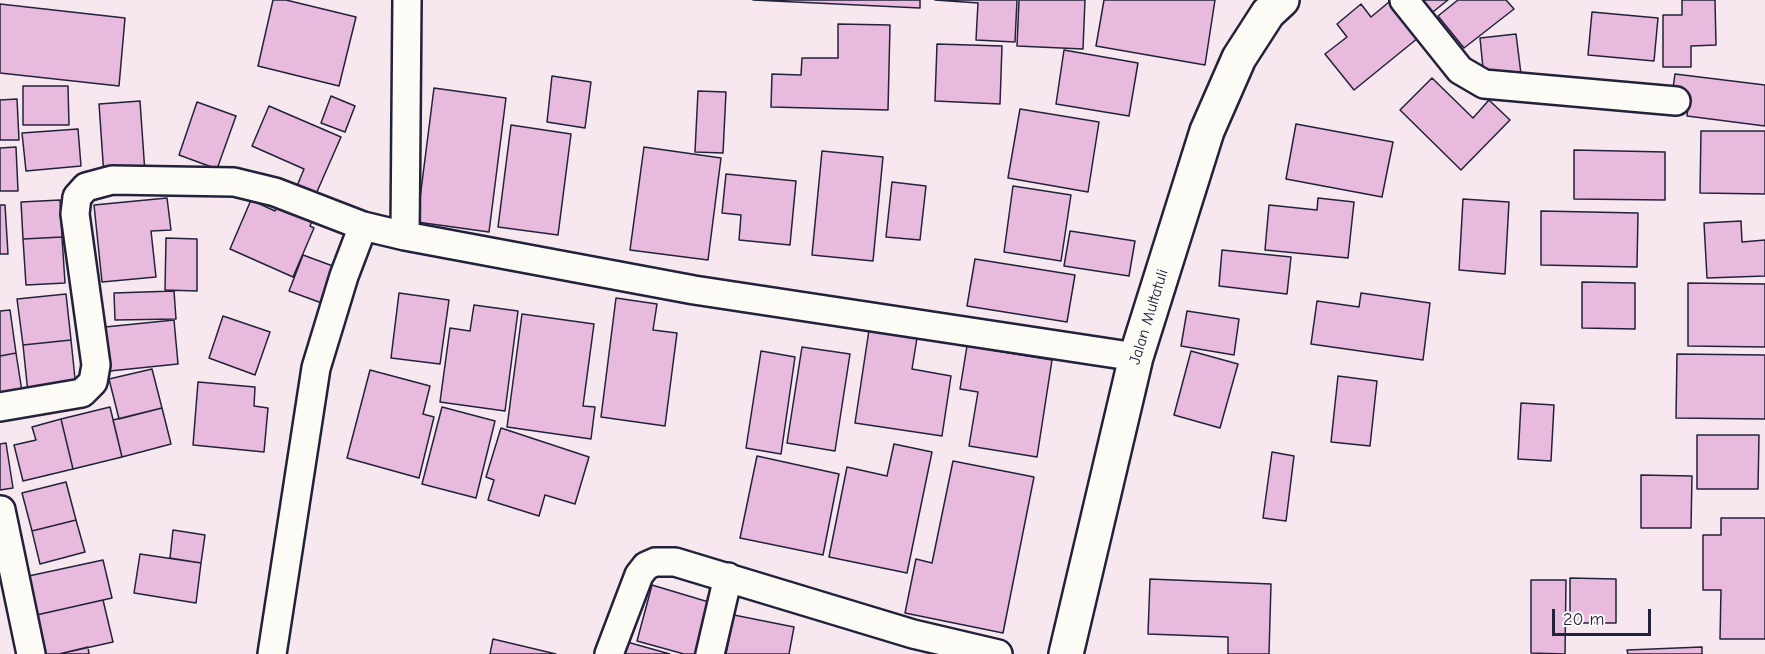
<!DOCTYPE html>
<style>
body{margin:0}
#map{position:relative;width:1765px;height:654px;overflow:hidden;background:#f7e8ef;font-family:"Comic Neue",sans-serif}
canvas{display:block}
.scale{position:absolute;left:1552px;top:609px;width:99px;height:27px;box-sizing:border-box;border:3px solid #22223b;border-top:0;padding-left:8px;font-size:18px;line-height:21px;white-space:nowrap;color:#22223b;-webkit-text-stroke:4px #fdfcf7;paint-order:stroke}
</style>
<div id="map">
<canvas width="1765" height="654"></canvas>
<div class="scale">20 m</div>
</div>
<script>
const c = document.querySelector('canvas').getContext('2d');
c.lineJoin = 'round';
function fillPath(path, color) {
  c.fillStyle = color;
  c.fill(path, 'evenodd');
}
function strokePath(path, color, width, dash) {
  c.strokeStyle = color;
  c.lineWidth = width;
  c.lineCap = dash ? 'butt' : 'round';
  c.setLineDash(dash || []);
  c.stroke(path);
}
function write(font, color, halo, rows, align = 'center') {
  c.font = font + ' "Comic Neue",sans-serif';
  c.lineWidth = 4.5;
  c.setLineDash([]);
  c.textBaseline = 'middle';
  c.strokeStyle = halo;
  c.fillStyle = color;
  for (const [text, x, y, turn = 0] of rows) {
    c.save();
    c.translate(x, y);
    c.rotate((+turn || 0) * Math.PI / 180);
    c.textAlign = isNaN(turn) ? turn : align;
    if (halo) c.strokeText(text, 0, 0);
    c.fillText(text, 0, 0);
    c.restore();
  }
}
const building = new Path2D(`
 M273,0H286L356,17L339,86L258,66Z
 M753,0H920V8Z
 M935,0H1017L1015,42L976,40L978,3Z
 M1019,0H1085L1083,49L1017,46Z
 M1104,0H1215L1205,65L1096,46Z
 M1417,0H1448L1429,15Z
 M1458,0H1506L1514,9L1464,48L1438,16Z
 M1682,0H1715L1716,45L1691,46V67H1663V15H1682Z
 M1389,2L1418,38L1354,90L1325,54L1347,37L1337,24L1361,4L1371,17Z
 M0,4L125,18L119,86L0,73Z
 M1592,12L1658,18L1654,61L1588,55Z
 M838,24L890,25L888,110L771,107L772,74L801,75L802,58H838Z
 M1516,34L1521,74L1484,78L1480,38Z
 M937,44L1002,46L1000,104L935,101Z
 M1064,50L1138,63L1129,116L1056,104Z
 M1675,74L1765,85V126L1687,116L1689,98L1672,96Z
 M552,76L591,82L585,128L547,122Z
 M1432,78L1473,118L1489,100L1510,120L1461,170L1400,110Z
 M23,86H68L69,125H23Z
 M434,88L506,98L489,232L417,222Z
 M698,91L726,92L723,153L695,152Z
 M331,96L355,106L345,132L321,123Z
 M17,99L19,140H0V100Z
 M140,101L145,173L104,176L99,104Z
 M197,102L236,116L217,169L179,155Z
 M269,106L341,137L316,194L297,186L304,169L252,146Z
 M1020,109L1099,122L1088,192L1008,178Z
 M1296,124L1393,142L1382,197L1286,179Z
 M511,125L571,134L558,235L498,227Z
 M78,129L81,166L26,171L22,133Z
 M1701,131H1765V194L1700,193Z
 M16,147L18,191H0V148Z
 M644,147L721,158L708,260L630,250Z
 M1574,150L1665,152V200L1574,199Z
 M822,151L883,157L873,261L812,255Z
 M726,174L796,181L790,245L739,240L741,215L722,213Z
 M892,182L926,186L920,240L886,237Z
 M1013,186L1071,195L1061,261L1004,252Z
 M167,198L171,230L151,231L156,277L102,282L94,205Z
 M1318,198L1354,202L1348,258L1265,250L1269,205L1317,210Z
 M1463,199L1509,202L1505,274L1459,270Z
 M60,200L62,237L23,239L21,202Z
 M251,200L275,211L278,205L312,221L310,226L314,228L293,277L230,249Z
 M0,205H5L8,254H0Z
 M1541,211L1638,213L1637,267L1541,265Z
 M1741,221L1742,242L1765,240V276L1707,278L1704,223Z
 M1070,231L1135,241L1129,276L1064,266Z
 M62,237L65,283L26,285L23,239Z
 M166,238L197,239V291L165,290Z
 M1222,250L1291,257L1287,294L1219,286Z
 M303,255L341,269L327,305L289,291Z
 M975,259L1075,275L1067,322L967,306Z
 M1582,282L1635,283V329L1582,328Z
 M1688,283L1765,284V347L1688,346Z
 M174,291L176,319L115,320L114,293Z
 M399,293L449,300L440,364L391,358Z
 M1361,293L1430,303L1423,360L1311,344L1317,301L1359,307Z
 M66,294L71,340L23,345L17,299Z
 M616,298L657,304L653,330L677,333L665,426L601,417Z
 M474,305L518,311L505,411L440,402L450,328L470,331Z
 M10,310L16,353L0,356V311Z
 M1187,311L1239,319L1234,355L1181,346Z
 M522,314L594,324L583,406L595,407L591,439L507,427Z
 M223,316L270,332L255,375L209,358Z
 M174,320L178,364L110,371L105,327Z
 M869,330L917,338L912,369L951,376L942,436L855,423Z
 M71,340L76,388L28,393L23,345Z
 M967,346L1052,360L1037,457L969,446L978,392L960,389Z
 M802,347L850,354L835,451L787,443Z
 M761,351L795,357L781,454L746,448Z
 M1191,351L1238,364L1220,428L1174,415Z
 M16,353L23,398L0,402V356Z
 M1677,354L1765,355V419L1676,418Z
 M152,369L162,408L119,419L109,379Z
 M370,370L430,386L423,414L434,417L419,478L347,458Z
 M1338,376L1377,381L1370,446L1331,442Z
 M198,382L255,387L254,406L268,408L264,452L193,445Z
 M1521,403L1554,405L1551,461L1518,459Z
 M110,407L122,457L73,469L61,419Z
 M442,407L495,421L476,498L422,484Z
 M162,408L171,444L122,457L113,420Z
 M61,419L73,469L23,481L14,445L36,440L32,427Z
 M501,428L589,457L575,504L545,495L539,516L488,500L494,480L486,477Z
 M1697,435H1759L1758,489H1697Z
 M6,443L13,488L0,490V444Z
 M894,444L932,452L907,573L829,557L847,467L887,476Z
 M1272,452L1294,456L1286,521L1263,518Z
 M757,456L839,474L823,555L740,538Z
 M953,461L1034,477L1003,633L905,613L916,559L932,563Z
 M1641,475L1692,476L1691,528H1641Z
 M66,482L76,520L32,531L22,493Z
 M1721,518H1765V639H1720L1721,590H1703V535H1721Z
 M76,520L85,552L40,564L32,531Z
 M173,530L205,535L201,563L170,558Z
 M140,554L201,563L196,603L134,593Z
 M103,560L112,598L32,616L24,577Z
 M1570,578L1616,579V623H1570Z
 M1150,579L1271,584L1269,654H1228V637L1148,634Z
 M1531,580H1566L1565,654L1531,653Z
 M652,585L712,603L697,654H684L637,641Z
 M103,600L113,642L59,654H41L32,616Z
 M734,615L794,627L789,654H726Z
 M493,639L556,654H490Z
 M627,642L670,654H624Z
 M88,647L89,654H59Z
 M1702,647V654H1628L1627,650Z`);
fillPath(building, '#e8badd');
strokePath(building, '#22223b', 1.5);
const street = new Path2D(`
 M1404,0L1460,70L1484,84L1676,101
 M405,236L407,0
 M0,407L82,393L93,382L96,365L75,214L77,197L86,187L112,180L234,182L275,192L363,226L405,236L694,290L1136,357
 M1,510L31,654
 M272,654L316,368L344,276L363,226
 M609,654L639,575L646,566L655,562H675L913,634L998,654
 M710,654L728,577`);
const secondary = new Path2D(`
 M1066,654L1136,357L1207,131L1239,58L1268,13L1282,0`);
strokePath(street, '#22223b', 32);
strokePath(secondary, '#22223b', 38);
strokePath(street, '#fdfcf7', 27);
strokePath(secondary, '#fdfcf7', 33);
write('16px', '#22223b', '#fdfcf7', [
 ["Jalan Multatuli",1149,317,-73]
]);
</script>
